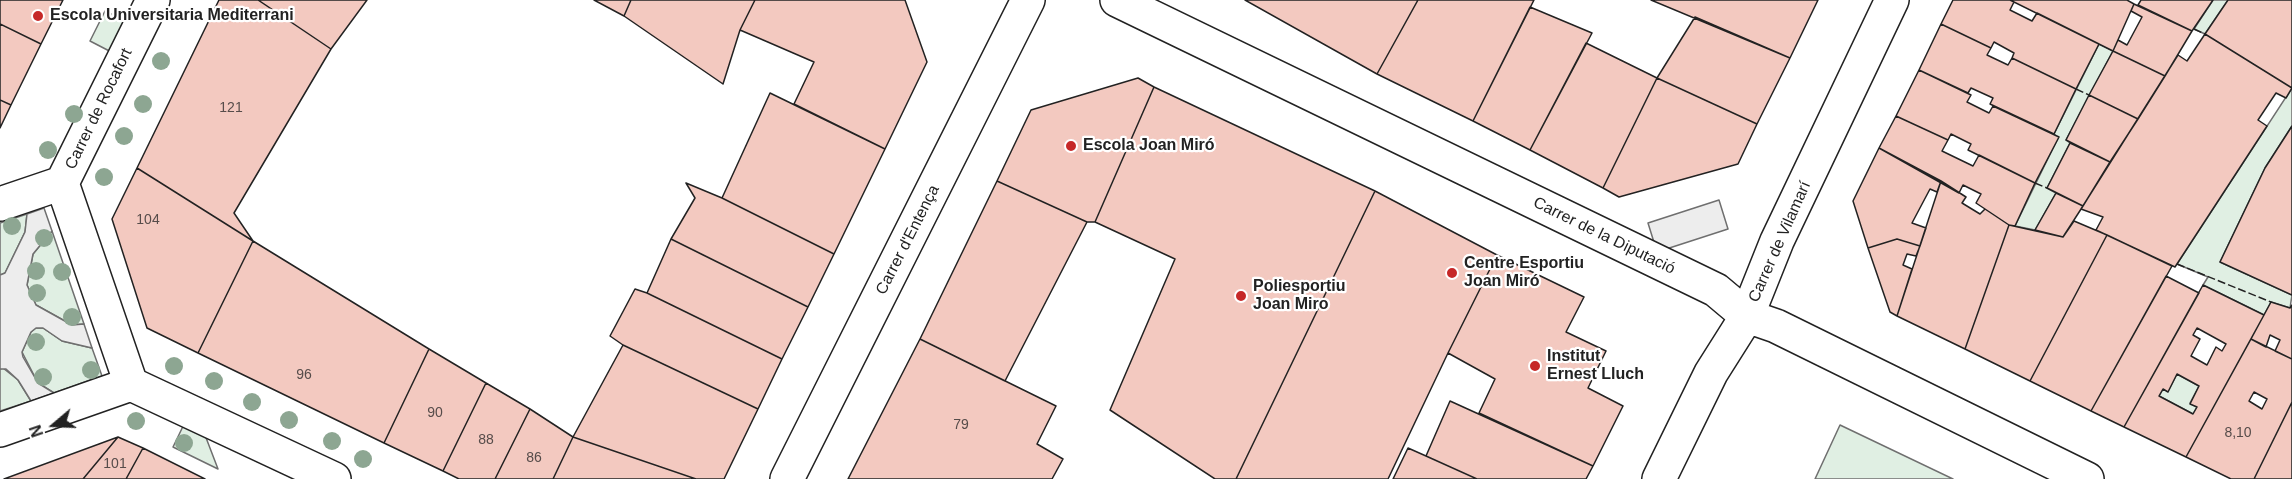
<!DOCTYPE html>
<meta charset="utf-8">
<style>
body{margin:0}
#map{position:relative;width:2292px;height:479px;overflow:hidden;background:#fff;font-family:Helvetica,sans-serif}
canvas{display:block}
.north{position:absolute;left:24px;top:395px;width:60px;height:60px;-webkit-text-stroke:4px #fff;paint-order:stroke;rotate:251deg;font-size:16px;font-weight:700;line-height:24px;text-align:center;color:#222}
.north::after{content:'';display:block;margin:auto;width:21px;height:27px;background:#222;clip-path:polygon(50% 0,100% 100%,50% 72%,0 100%)}
</style>
<div id="map">
<canvas width="2292" height="479"></canvas>
<div class="north">N</div>
</div>
<script>
const c = document.querySelector('canvas').getContext('2d');
c.lineJoin = 'round';
function fillPath(path, color) {
  c.fillStyle = color;
  c.fill(path, 'evenodd');
}
function strokePath(path, color, width, dash) {
  c.strokeStyle = color;
  c.lineWidth = width;
  c.lineCap = dash ? 'butt' : 'round';
  c.setLineDash(dash || []);
  c.stroke(path);
}
function write(font, color, halo, rows, align = 'center') {
  c.font = font + ' Helvetica,sans-serif';
  c.lineWidth = 4.5;
  c.setLineDash([]);
  c.textBaseline = 'middle';
  c.strokeStyle = halo;
  c.fillStyle = color;
  for (const [text, x, y, turn = 0] of rows) {
    c.save();
    c.translate(x, y);
    c.rotate((+turn || 0) * Math.PI / 180);
    c.textAlign = isNaN(turn) ? turn : align;
    if (halo) c.strokeText(text, 0, 0);
    c.fillText(text, 0, 0);
    c.restore();
  }
}
const green = new Path2D(`
 M2213,0H2228L2205,34L2194,29Z
 M105,11L136,25L119,56L90,41Z
 M2099,44L2113,51L2066,140L2070,143L2047,188L2056,193L2035,230L2015,226L2058,138L2054,134Z
 M2292,88V126L2265,168L2220,262L2292,295L2290,308L2271,302L2264,315L2203,285L2208,277L2177,264Z
 M27,214L25,232L5,273L0,275V223Z
 M52,231L84,324L72,325L36,305L27,285L33,254Z
 M36,328H43L62,341L92,348L102,376L54,393L38,383L22,352L31,332Z
 M3,368L18,380L31,401L0,411V369Z
 M2177,374L2199,386L2190,403L2197,407L2193,414L2159,396L2163,389L2168,391Z
 M188,416L200,422L218,469L173,447Z
 M1840,425L1953,479H1815Z`);
fillPath(green, '#e0efe3');
strokePath(green, '#6f6f6f', 1.5);
const parking = new Path2D(`
 M1719,200L1728,229L1657,252L1648,223Z
 M44,208L52,231L33,254L27,285L36,305L72,325L84,324L92,348L62,341L43,328H36L31,332L22,352L23,357L38,383L54,393L31,401L18,380L6,369H0V275L5,273L25,232L27,214Z`);
fillPath(parking, '#ededed');
strokePath(parking, '#6f6f6f', 1.5);
const building = new Path2D(`
 M0,0H63L41,44L0,24Z
 M219,0H258L331,49L234,213L253,241L137,168Z
 M258,0H367L331,49Z
 M594,0H631L624,16Z
 M631,0H755L740,30L723,84L624,16Z
 M755,0H905L927,62L885,149L794,104L814,62L740,30Z
 M1245,0H1418L1377,74Z
 M1418,0H1534L1473,121L1377,74Z
 M1651,0H1818L1790,58Z
 M1953,0H2010L2014,2L2010,10L2032,21L2037,13L2099,44L2076,89L2012,58L2014,53L1994,42L1991,48L1941,24Z
 M2010,0H2127L2134,4L2113,51Z
 M2141,0H2213L2192,31L2138,5Z
 M2228,0H2292V88L2205,34Z
 M2134,4L2192,31L2165,76L2113,51L2118,40L2127,45L2142,17L2131,11Z
 M1530,7L1592,33L1530,150L1473,121Z
 M1695,17L1790,58L1757,124L1657,78Z
 M0,24L41,44L11,105L0,100Z
 M1941,24L1991,48L1987,55L2008,65L2012,58L2076,89L2054,134L1990,104L1993,98L1971,88L1968,93L1919,70Z
 M2205,34L2292,88L2286,98L2276,93L2258,120L2267,126L2175,267L2096,230L2103,217L2081,209L2178,55L2187,61Z
 M1586,43L1657,78L1603,188L1530,150Z
 M2113,51L2165,76L2138,119L2089,95Z
 M1919,70L1971,95L1967,102L1989,113L1993,106L2059,137L2035,183L1968,150L1971,144L1951,134L1948,140L1896,116Z
 M1138,78L1154,87L1095,222H1087L997,181L1031,110Z
 M1657,78L1757,124L1738,164L1619,197L1603,188Z
 M1154,87L1375,191L1236,479H1215L1110,410L1175,259L1095,222Z
 M770,93L885,149L834,254L722,198Z
 M2089,95L2138,119L2110,162L2066,140Z
 M0,100L11,105L0,128Z
 M1896,116L1948,140L1942,151L1973,166L1979,155L2035,183L2015,226L2009,225L1976,203L1981,194L1963,185L1959,193L1879,148Z
 M2292,126V295L2220,262L2265,168Z
 M2070,143L2110,162L2083,206L2047,188Z
 M1879,148L1941,181L1937,192L1930,189L1912,223L1926,228L1920,246L1897,239L1868,248L1853,201Z
 M137,168L253,241L198,353L147,328L112,219Z
 M997,181L1087,222L1005,381L920,339Z
 M1941,181L1966,197L1962,203L1980,214L1985,209L2009,225L1965,349L1897,316Z
 M686,183L722,198L834,254L808,307L671,239L695,198Z
 M1375,191L1497,255L1448,353L1388,479H1236Z
 M2056,193L2083,206L2063,237L2035,230Z
 M2074,221L2107,235L2030,381L1965,349L2009,225L2063,237Z
 M2107,235L2172,266L2091,411L2030,381Z
 M671,239L808,307L782,359L647,293Z
 M1897,239L1920,246L1916,256L1907,254L1903,265L1912,269L1897,316L1890,312L1868,248Z
 M253,241L429,349L384,443L198,353Z
 M1497,255L1584,297L1566,332L1606,351L1588,388L1623,406L1593,466L1479,413L1495,379L1448,353Z
 M2166,276L2199,293L2124,427L2091,411Z
 M2203,285L2264,315L2186,457L2124,427ZM2197,328L2226,344L2222,351L2216,347L2207,365L2191,356L2200,339L2193,335ZM2177,374L2199,386L2190,404L2197,407L2193,414L2159,396L2163,389L2168,392Z
 M635,289L647,293L782,359L758,409L623,345L610,336Z
 M2271,302L2290,308L2292,305V359L2275,351L2280,340L2270,335L2266,347L2251,339Z
 M920,339L1056,406L1037,444L1063,459L1052,479H848Z
 M2251,339L2292,359V402L2254,479H2231L2186,457ZM2254,392L2267,399L2262,409L2249,401Z
 M623,345L758,409L724,479H696L573,437Z
 M429,349L486,383L443,471L384,443Z
 M486,383L530,409L495,479H459L443,471Z
 M1450,401L1593,466L1586,479H1477L1426,456Z
 M2292,402V479H2254Z
 M530,409L573,437L553,479H495Z
 M118,437L143,448L126,479H83Z
 M118,437L83,479H4Z
 M573,437L696,479H553Z
 M143,448L205,479H126Z
 M1408,448L1426,456L1477,479H1393Z`);
fillPath(building, '#f3c9c0');
strokePath(building, '#222', 1.5);
const minor = new Path2D(`
 M1117,0L1716,290L1747,316L1776,326L2087,479
 M0,204L62,183
 M131,384L62,183L153,0
 M0,430L131,384L334,479
 M1659,479L1711,373L1747,316L1777,241L1892,0`);
const major = new Path2D(`
 M787,479L1028,0`);
strokePath(minor, '#222', 36);
strokePath(major, '#222', 36);
strokePath(minor, '#fff', 33);
strokePath(major, '#fff', 33);
strokePath(new Path2D(`
 M2194,29L2205,34
 M2076,89L2089,95
 M2035,183L2047,188
 M2177,264L2271,302`), '#222', 1.5, [8, 3]);
c.fillStyle = '#8da692';
for (const [x, y] of [
 [161,61],
 [143,104],
 [74,114],
 [124,136],
 [48,150],
 [104,177],
 [12,226],
 [44,238],
 [36,271],
 [62,272],
 [37,293],
 [72,317],
 [36,342],
 [174,366],
 [91,370],
 [43,377],
 [214,381],
 [252,402],
 [289,420],
 [136,421],
 [332,441],
 [184,443],
 [363,459]
]) {
  c.beginPath();
  c.arc(x, y, 9, 0, 2 * Math.PI);
  c.fill();
}
for (const [x, y, r, color] of [
 [38,16,6,"#c62828"],
 [1071,146,6,"#c62828"],
 [1452,273,6,"#c62828"],
 [1241,296,6,"#c62828"],
 [1535,366,6,"#c62828"]
]) {
  const dot = new Path2D();
  dot.arc(x, y, r, 0, 2 * Math.PI);
  c.fillStyle = color;
  c.fill(dot);
  strokePath(dot, '#fff', 2);
}
write('14px', '#564c4a', null, [
 ["121",231,108],
 ["104",148,220],
 ["96",304,375],
 ["90",435,413],
 ["79",961,425],
 ["8,10",2238,433],
 ["88",486,440],
 ["86",534,458],
 ["101",115,464]
]);
write('bold 16px', '#222', '#fff', [
 ["Escola Universitaria Mediterrani",50,16],
 ["Escola Joan Miró",1083,146],
 ["Centre Esportiu",1464,264],
 ["Joan Miró",1464,282],
 ["Poliesportiu",1253,287],
 ["Joan Miro",1253,305],
 ["Institut",1547,357],
 ["Ernest Lluch",1547,375]
], 'left');
write('16px', '#222', '#fff', [
 ["Carrer de Rocafort",99,109,-64],
 ["Carrer de la Diputació",1604,236,26],
 ["Carrer d'Entença",908,240,-63],
 ["Carrer de Vilamarí",1780,242,-66]
]);
</script>
